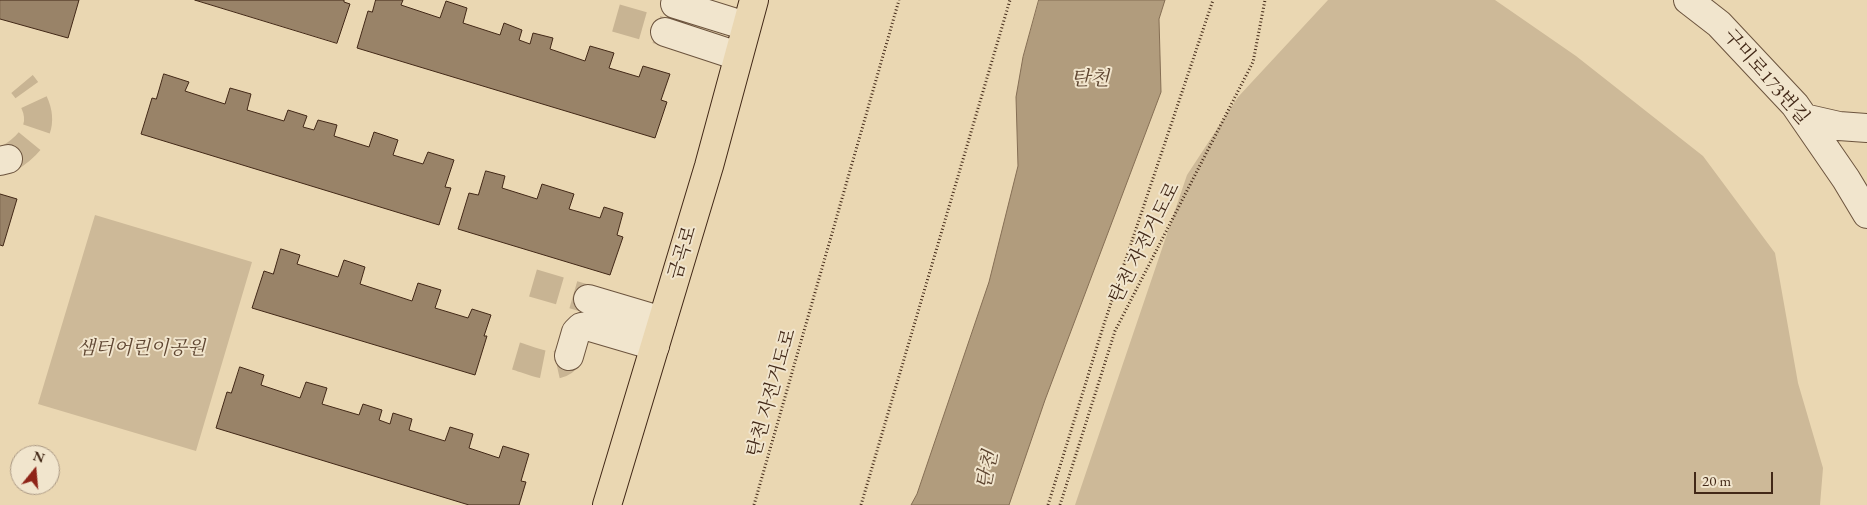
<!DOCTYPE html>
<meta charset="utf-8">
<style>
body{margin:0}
#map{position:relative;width:1867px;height:505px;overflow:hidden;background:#ead7b2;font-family:"EB Garamond",serif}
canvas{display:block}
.north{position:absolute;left:10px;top:445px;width:50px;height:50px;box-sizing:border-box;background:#f1e5cd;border:1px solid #ab9984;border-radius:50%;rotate:17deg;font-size:14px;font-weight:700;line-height:20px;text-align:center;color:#422817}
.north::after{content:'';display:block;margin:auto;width:18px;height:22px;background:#8f2418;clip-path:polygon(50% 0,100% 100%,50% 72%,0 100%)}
.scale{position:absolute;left:1694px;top:472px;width:79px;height:22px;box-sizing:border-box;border:2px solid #422817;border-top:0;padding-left:6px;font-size:15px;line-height:18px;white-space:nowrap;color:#422817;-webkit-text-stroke:4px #f1e5cd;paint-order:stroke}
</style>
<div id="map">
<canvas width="1867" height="505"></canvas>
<div class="north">N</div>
<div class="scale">20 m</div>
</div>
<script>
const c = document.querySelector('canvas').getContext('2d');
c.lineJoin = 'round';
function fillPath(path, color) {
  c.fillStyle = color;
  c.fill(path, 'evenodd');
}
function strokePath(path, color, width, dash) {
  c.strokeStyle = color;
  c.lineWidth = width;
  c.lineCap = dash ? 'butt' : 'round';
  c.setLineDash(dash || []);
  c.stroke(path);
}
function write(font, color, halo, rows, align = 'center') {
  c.font = font + ' "EB Garamond","Noto Serif KR",serif';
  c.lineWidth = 4;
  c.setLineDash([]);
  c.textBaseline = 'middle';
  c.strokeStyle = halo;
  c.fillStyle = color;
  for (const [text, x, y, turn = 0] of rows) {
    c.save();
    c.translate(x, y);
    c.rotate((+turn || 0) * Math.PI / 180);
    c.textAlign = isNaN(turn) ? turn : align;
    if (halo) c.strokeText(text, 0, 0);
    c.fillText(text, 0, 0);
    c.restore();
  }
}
fillPath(new Path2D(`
 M1328,0H1495L1576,56L1703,156L1775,253L1798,383L1823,468L1820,505H1075L1187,175L1238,97Z
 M95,215L252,262L196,451L38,404Z`), '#cdb998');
const water = new Path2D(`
 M1039,0H1165L1159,19L1161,92L1045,400L1009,505H911L917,494L989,282L1018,166L1016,97L1023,57Z`);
fillPath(water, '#b19c7d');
strokePath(water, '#856e54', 1);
const building = new Path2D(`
 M0,0H79L68,38L0,19Z
 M195,0H344V2L350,4L337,43Z
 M376,0H403L401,5L440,18L446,1L467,8L463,23L500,35L504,23L522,30L519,40L530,44L533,33L553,38L550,49L585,61L590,46L614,53L609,68L639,77L643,66L670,74L661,100L667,102L655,138L357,48L368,11L372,12Z
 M164,74L189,82L185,91L225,104L230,88L251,94L247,110L284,121L288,110L307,116L303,127L314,130L318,120L337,125L334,136L369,147L374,132L398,140L393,155L423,164L428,152L454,160L445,187L451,188L439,225L141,134L152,98L156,99Z
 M486,171L505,176L502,188L537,199L542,184L574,194L569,209L600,218L604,207L623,213L617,235L623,237L610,275L458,229L469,193L478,195Z
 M0,194L17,199L3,246L0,245Z
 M281,249L300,255L297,264L338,277L344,260L365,267L360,284L412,301L418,283L441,290L435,308L468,318L472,309L491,315L484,336H487L475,375L252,308L264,271L273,274Z
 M240,367L264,375L261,385L300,398L306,382L327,388L322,404L359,415L363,404L382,410L379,420L390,424L393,413L412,419L409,430L445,441L450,427L473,434L469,448L499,458L503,446L529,454L521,481L526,482L519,505H469L216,428L227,392L231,393Z`);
fillPath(building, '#998368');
strokePath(building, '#422817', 1);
strokePath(new Path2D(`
 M616,18L665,32
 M8,159C42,138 48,115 22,84
 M533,283L588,299
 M516,356C533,361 557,374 569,356`), '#c8b493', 28, [28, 14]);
const minor = new Path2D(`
 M1688,0L1719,24L1795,105L1846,179L1867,214
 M675,4L746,26
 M665,32L738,56
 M1804,118L1839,126L1867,128
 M0,161L8,159
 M588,299L662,321
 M569,356L576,332L581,327L587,326L655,346`);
const major = new Path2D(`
 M607,505L709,166L754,0`);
strokePath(minor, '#6c543e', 30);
strokePath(major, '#422817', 30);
strokePath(new Path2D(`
 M754,505L899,0
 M861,505L1010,0
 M1048,505L1104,324L1213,0
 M1060,505L1115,331L1253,62L1265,0`), '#422817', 3, [1, 2.5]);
strokePath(minor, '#f1e5cd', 28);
strokePath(major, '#ead7b2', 28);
write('19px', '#422817', '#f1e5cd', [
 ["구미로173번길",1766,77,49],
 ["탄천 자전거도로",1145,243,-63],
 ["금곡로",683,253,-73],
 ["탄천 자전거도로",772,393,-74]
]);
write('italic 19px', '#5e4531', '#f1e5cd', [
 ["샘터어린이공원",141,349]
]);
write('italic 20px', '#5e4530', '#f1e5cd', [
 ["탄천",1090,80],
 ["탄천",988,470,-78]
]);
</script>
